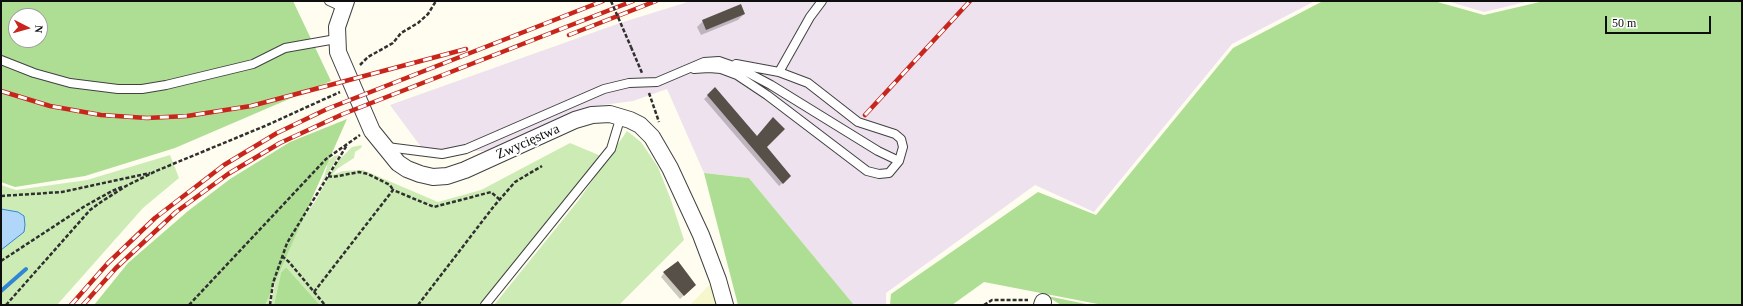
<!DOCTYPE html>
<html>
<head>
<meta charset="utf-8">
<style>
	body { margin:0 }
	#map { position:relative; width:1743px; height:306px; overflow:hidden; background:#fffdef; font-family:Georgia,serif }
	canvas { display:block }
	.frame { position:absolute; inset:0; border:2px solid #0e0e0e; pointer-events:none }
	.north { position:absolute; left:8px; top:8px; width:40px; height:40px; box-sizing:border-box; background:#fff; border:1px solid #9f9f9f; border-radius:50%; rotate:96deg; font-size:11px; font-weight:700; line-height:16px; text-align:center; color:#0e0e0e }
	.north::after { content:''; display:block; margin:auto; width:14px; height:18px; background:#c8251c; clip-path:polygon(50% 0,100% 100%,50% 72%,0 100%) }
	.scale { position:absolute; left:1605px; top:16px; width:106px; height:18px; box-sizing:border-box; border:2px solid #0e0e0e; border-top:0; padding-left:5px; font-size:12px; line-height:14px; white-space:nowrap; color:#0e0e0e; -webkit-text-stroke:3px #fff; paint-order:stroke }
</style>
</head>
<body>
<div id="map">
<canvas width="1743" height="306"></canvas>
<div class="frame"></div>
<div class="north">N</div>
<div class="scale">50 m</div>
</div>
<script>
const ctx = document.querySelector('canvas').getContext('2d');
ctx.lineJoin = 'round';
function fill(path, color) {
  ctx.fillStyle = color;
  ctx.fill(path, 'evenodd');
}
function shape(rows) {
  const path = new Path2D();
  for (const r of rows) {
    path.moveTo(r[0], r[1]);
    for (let i = 2; i < r.length; i += 2) path.lineTo(r[i], r[i + 1]);
  }
  return path;
}
function strokePath(path, color, width, dash) {
  ctx.strokeStyle = color;
  ctx.lineWidth = width;
  ctx.lineCap = dash ? 'butt' : 'round';
  ctx.setLineDash(dash || []);
  ctx.stroke(path);
}
function write(font, color, halo, rows, align = 'center') {
  ctx.font = font + ' Georgia,serif';
  ctx.lineWidth = 4;
  ctx.setLineDash([]);
  ctx.textBaseline = 'middle';
  ctx.strokeStyle = halo;
  ctx.fillStyle = color;
  for (const [text, x, y, turn = 0] of rows) {
    ctx.save();
    ctx.translate(x, y);
    ctx.rotate((+turn || 0) * Math.PI / 180);
    ctx.textAlign = isNaN(turn) ? turn : align;
    if (halo) ctx.strokeText(text, 0, 0);
    ctx.fillText(text, 0, 0);
    ctx.restore();
  }
}
fill(shape([
	[691,1,1315,1,1232,44,1094,212,1035,185,886,293,886,305,854,305,749,178,704,173,667,89,633,101,595,106,557,119,488,151,424,151,390,105,620,23],
	[1447,1,1530,1,1484,12]
]), '#ede2ed');
fill(shape([
	[712,282,718,305,690,305]
]), '#f7f7cd');
fill(shape([
	[627,131,641,142,658,167,671,200,684,240,619,305,494,305,578,201],
	[570,143,601,156,482,305,320,305,286,267,281,274,274,305,271,305,276,277,300,223,316,200,337,162,352,147,362,145,361,148,355,152,354,158,337,169,332,175,343,171,363,170,438,202,481,190],
	[170,155,179,178,143,208,57,305,1,305,1,185,16,190,87,180],
	[339,155,286,243,277,265,269,305,264,305,269,293,275,265,286,237,318,190,324,177,327,166,326,163,334,156]
]), '#cdecb5');
fill(shape([
	[1,1,293,1,331,81,175,148,85,176,15,187,1,182],
	[16,16,40,16,40,40,16,40],
	[1323,1,1434,1,1484,15,1544,1,1742,1,1742,305,1103,305,984,282,952,305,890,305,891,294,1038,192,1096,215,1233,48],
	[347,119,265,305,94,305,128,263,188,211,230,179,290,142],
	[704,173,749,178,854,305,738,305],
	[286,267,320,305,274,305,281,273],
	[1047,296,1091,305,1061,305]
]), '#aede94');
const water = shape([
	[1,209,18,212,24,216,25,225,24,232,1,250,1,209]
]);
fill(water, '#b0d7fa');
strokePath(water, '#3285d6', 1);
fill(shape([
	[744,14,738,20,701,35,697,27,703,21],
	[715,89,766,147,786,180,779,186,704,99],
	[664,273,695,285,680,299,661,277]
]), '#0003');
strokePath(shape([
	[1,291,26,269]
]), '#3285d6', 4);
fill(shape([
	[741,4,745,14,706,30,702,20],
	[715,87,757,136,773,117,785,129,767,147,791,176,783,184,707,95],
	[678,261,696,285,684,296,663,272]
]), '#575049');
const lane = shape([
	[329,1,342,7],
	[1,60,34,73,70,83,118,89,142,89,166,85,253,64,285,48,336,39],
	[736,64,779,72,810,17,822,1],
	[694,69,709,68,721,69,737,75,767,95,867,171,879,174,889,173,899,161,903,147,901,139,895,134,858,122,808,83,779,72],
	[387,147,442,154,466,149,604,89,629,83,657,82,704,62,719,61,739,68,771,85,878,151,899,161],
	[485,305,611,149,621,116]
]);
const street = shape([
	[346,1,337,27,338,52,372,131,398,163,407,169,420,174,433,177,447,176,465,170,575,120,592,115,610,114,630,120,640,125,652,137,670,168,701,235,718,280,725,305],
	[1042,305,1043,302]
]);
strokePath(lane, '#414141', 10);
strokePath(street, '#414141', 18);
strokePath(shape([
	[631,47,642,73],
	[360,65,368,57,393,43,401,33,418,23,428,14,436,1],
	[649,93,659,122],
	[328,176,333,177,359,172,368,174,390,185,393,190],
	[1,196,62,192,150,173],
	[282,256,289,262,325,305],
	[1,261,85,206,112,191,122,187],
	[314,292,393,190,434,207,491,192,499,199],
	[6,305,90,210,101,202,126,186,156,171,265,126,340,92],
	[189,305,326,159,360,135],
	[270,305,273,283,287,243,347,145],
	[418,305,494,206,515,182,542,166],
	[984,305,992,300,1028,300]
]), '#303030', 2.5, [4, 2]);
strokePath(lane, '#fff', 8);
strokePath(street, '#fff', 16);
const rail = shape([
	[569,35,656,1],
	[1,91,50,106,101,115,147,118,187,116,251,106,466,49],
	[865,115,970,1],
	[71,305,108,263,155,218,224,165,277,133,327,109,603,1],
	[83,305,116,268,176,212,228,174,280,143,343,114,633,1]
]);
strokePath(rail, '#c8251c', 4.5);
strokePath(rail, '#fff', 3, [9]);
strokePath(shape([
	[611,1,631,47]
]), '#303030', 2.5, [4, 2]);
write('14px', '#0e0e0e', '#fff', [
	["Zwycięstwa",528,142,-24]
]);
</script>
</body>
</html>
